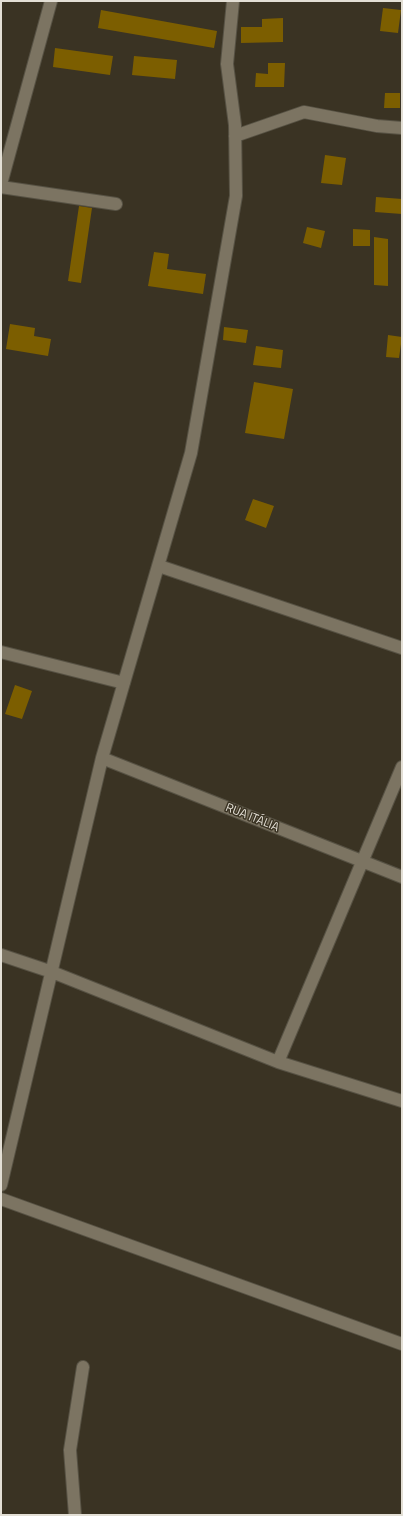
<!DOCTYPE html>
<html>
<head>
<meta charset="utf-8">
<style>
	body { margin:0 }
	#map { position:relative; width:403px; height:1516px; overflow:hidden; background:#3a3323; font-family:"Titillium Web",sans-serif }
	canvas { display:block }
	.frame { position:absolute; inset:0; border:2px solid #e3dfd5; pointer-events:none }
</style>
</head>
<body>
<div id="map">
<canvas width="403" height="1516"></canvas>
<div class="frame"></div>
</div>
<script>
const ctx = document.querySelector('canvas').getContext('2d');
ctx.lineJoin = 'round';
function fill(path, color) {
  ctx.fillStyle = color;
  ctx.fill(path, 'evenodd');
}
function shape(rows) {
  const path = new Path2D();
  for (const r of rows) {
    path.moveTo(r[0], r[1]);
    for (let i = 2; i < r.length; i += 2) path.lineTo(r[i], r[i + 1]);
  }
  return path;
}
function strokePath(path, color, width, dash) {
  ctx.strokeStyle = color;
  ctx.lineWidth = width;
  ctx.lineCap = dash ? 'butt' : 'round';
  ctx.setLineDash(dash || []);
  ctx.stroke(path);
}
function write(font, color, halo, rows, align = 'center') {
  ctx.font = font + ' "Titillium Web",sans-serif';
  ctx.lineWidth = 3;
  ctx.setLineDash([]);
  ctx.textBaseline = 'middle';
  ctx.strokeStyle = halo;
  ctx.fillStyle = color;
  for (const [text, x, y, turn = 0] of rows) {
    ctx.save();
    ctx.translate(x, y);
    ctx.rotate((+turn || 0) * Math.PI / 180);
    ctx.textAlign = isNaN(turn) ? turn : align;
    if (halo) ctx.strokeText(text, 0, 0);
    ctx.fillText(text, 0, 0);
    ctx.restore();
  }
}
fill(shape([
	[383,8,401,10,398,33,380,31],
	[101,10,217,31,214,48,98,28],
	[283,18,283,42,241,43,241,27,262,27,262,19],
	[55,48,113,56,110,75,53,67],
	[134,56,177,60,175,79,132,75],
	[268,63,285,63,284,87,255,87,256,73,268,74],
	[385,93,400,93,400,108,384,108],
	[325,155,346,158,342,185,321,183],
	[376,197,402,199,402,214,375,212],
	[79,206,92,208,81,283,68,281],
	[307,227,325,231,321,248,303,243],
	[353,229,370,230,370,246,353,246],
	[374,237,388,239,388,286,374,285],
	[154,252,169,254,167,269,206,274,203,294,148,286],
	[10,324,35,328,34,336,51,339,48,356,6,349],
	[224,327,248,330,246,343,223,340],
	[388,335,402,337,399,358,386,357],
	[256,346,283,350,281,368,253,365],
	[254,382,293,389,284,439,245,433],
	[253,499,274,506,266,528,245,520],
	[15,685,32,691,22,719,5,714]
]), '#7c5e00');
const minor = shape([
	[235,136,304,112,377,126,402,128],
	[1,184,51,1],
	[1,187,116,204],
	[159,566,402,648],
	[1,652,124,683],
	[102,758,402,877],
	[1,955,52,972,278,1062,402,1101],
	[278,1062,402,767],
	[1,1185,102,758,191,453,236,196,235,125,227,64,233,1],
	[1,1199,402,1344],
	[75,1515,70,1450,83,1367]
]);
strokePath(minor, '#575244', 14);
strokePath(minor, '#7c7462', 12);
write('12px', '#e3dfd5', '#3a3323', [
	["RUA ITÁLIA",252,818,22]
]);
</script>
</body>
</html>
